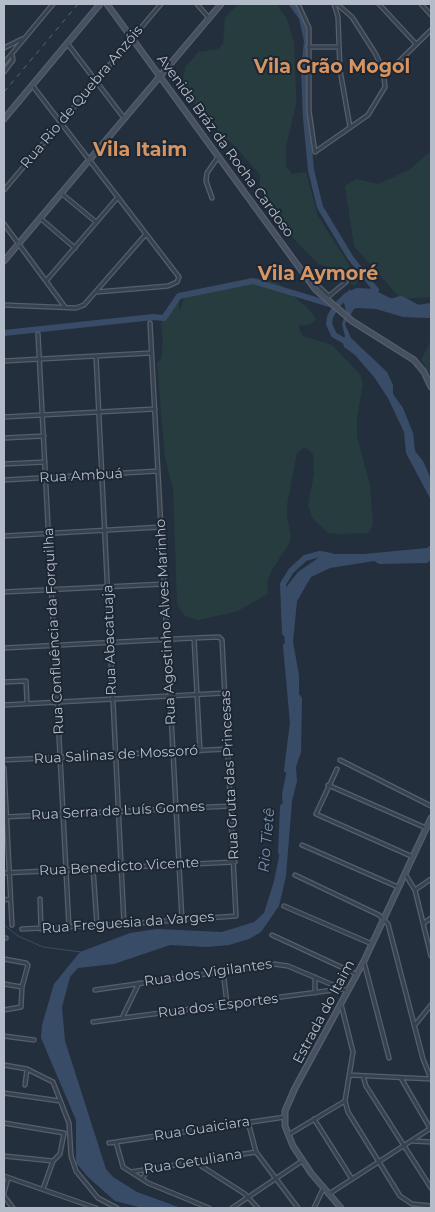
<!DOCTYPE html>
<html>
<head>
<meta charset="utf-8">
<style>
	body { margin:0 }
	#map { position:relative; width:435px; height:1212px; overflow:hidden; background:#242f3e; font-family:Montserrat,sans-serif }
	canvas { display:block }
	.frame { position:absolute; inset:0; border:5px solid #b4bcc9; pointer-events:none }
</style>
</head>
<body>
<div id="map">
<canvas width="435" height="1212"></canvas>
<div class="frame"></div>
</div>
<script>
const ctx = document.querySelector('canvas').getContext('2d');
ctx.lineJoin = 'round';
function fill(path, color) {
  ctx.fillStyle = color;
  ctx.fill(path, 'evenodd');
}
function shape(rows) {
  const path = new Path2D();
  for (const r of rows) {
    path.moveTo(r[0], r[1]);
    for (let i = 2; i < r.length; i += 2) path.lineTo(r[i], r[i + 1]);
  }
  return path;
}
function strokePath(path, color, width, dash) {
  ctx.strokeStyle = color;
  ctx.lineWidth = width;
  ctx.lineCap = dash ? 'butt' : 'round';
  ctx.setLineDash(dash || []);
  ctx.stroke(path);
}
function write(font, color, halo, rows, align = 'center') {
  ctx.font = font + ' Montserrat,sans-serif';
  ctx.lineWidth = 4;
  ctx.setLineDash([]);
  ctx.textBaseline = 'middle';
  ctx.strokeStyle = halo;
  ctx.fillStyle = color;
  for (const [text, x, y, turn = 0] of rows) {
    ctx.save();
    ctx.translate(x, y);
    ctx.rotate((+turn || 0) * Math.PI / 180);
    ctx.textAlign = isNaN(turn) ? turn : align;
    if (halo) ctx.strokeText(text, 0, 0);
    ctx.fillText(text, 0, 0);
    ctx.restore();
  }
}
fill(shape([
	[238,4,277,4,287,19,294,43,296,92,296,105,286,146,286,166,292,174,306,172,318,216,358,279,358,282,354,286,336,269,318,264,295,240,264,199,260,190,260,175,235,146,219,133,208,117,187,96,182,87,185,67,192,60,198,52,218,49,223,44,225,18],
	[431,151,431,297,401,299,354,246,345,186,356,179,378,184,409,170],
	[259,278,278,283,308,308,316,319,311,324,298,326,303,336,332,345,360,374,363,384,357,417,357,437,370,485,373,525,368,533,338,534,328,533,312,518,308,505,314,474,313,454,305,447,297,453,287,505,287,516,291,537,288,546,271,571,267,583,268,594,236,612,198,620,185,616,177,605,173,489,165,457,159,389,157,363,161,359,163,341,161,323,179,296,179,313,186,292,237,285,249,279],
	[431,341,431,376,421,360]
]), '#263c3f');
fill(shape([
	[350,289,351,293,355,294,372,289,390,298,401,299,410,306,431,307,431,318,428,318,403,317,376,309,357,308,354,309,345,324,351,338,387,372,393,385,393,394,403,408,413,433,415,451,423,461,431,479,431,500,406,453,404,432,388,398,374,377,355,355,344,347,343,342,345,336,342,324,346,312,343,297],
	[431,545,431,560,427,563,379,564,374,561,330,568,311,577,297,601,293,642,299,675,299,694,302,698,301,752,296,767,297,781,292,801,286,876,279,906,261,932,249,939,229,945,207,947,170,945,114,964,78,968,70,977,62,1007,65,1041,106,1169,113,1177,137,1192,181,1208,143,1208,115,1201,88,1177,76,1163,76,1120,41,1038,42,1025,54,984,80,952,130,933,157,929,222,932,254,922,264,913,274,881,281,847,284,820,282,794,290,755,295,711,285,645,282,603,284,590,298,572,324,554,364,554,427,548]
]), '#394c67');
strokePath(shape([
	[4,925,18,936,43,947,81,952]
]), '#394c67', 1);
strokePath(shape([
	[292,4,302,18,307,41,304,69,306,118,311,170,320,207,350,257,376,290],
	[394,301,401,299,418,308,431,306],
	[4,333,153,317,164,318,179,296,253,281,336,306],
	[350,344,334,335,329,324,330,317,336,306,346,296,357,291,375,292],
	[285,633,283,584,291,571,305,558,320,554,331,556],
	[286,646,293,723,287,770],
	[281,852,283,807]
]), '#394c67', 6);
const street = shape([
	[197,4,209,18],
	[298,4,309,28,309,111,315,152,368,115,385,87,383,69,375,53,352,17,337,4],
	[334,4,338,17,340,70,350,127],
	[379,4,416,44],
	[421,4,431,15],
	[67,43,124,118],
	[308,47,339,47],
	[4,48,22,39],
	[4,63,53,4],
	[4,72,13,60,12,54],
	[384,76,431,30],
	[32,85,179,277,177,282,168,286,97,292],
	[4,190,161,4],
	[61,193,96,222],
	[212,198,206,181,207,173,218,157],
	[40,218,75,248],
	[4,224,65,307],
	[308,277,329,296,346,282],
	[46,281,118,197],
	[4,305,76,308,84,305,146,234],
	[150,323,182,920],
	[38,334,69,928],
	[96,356,124,924],
	[4,361,151,353],
	[4,417,155,409],
	[4,438,44,436],
	[4,464,45,462],
	[4,480,158,471],
	[4,536,161,527],
	[4,592,164,584],
	[194,638,200,751],
	[4,648,194,638,219,637,222,640,236,916,124,924,22,929],
	[4,682,26,681,27,703],
	[4,705,225,693],
	[4,760,228,749],
	[340,760,431,806],
	[4,768,12,925],
	[337,769,316,814,413,857],
	[328,785,426,828],
	[4,817,231,806],
	[302,845,398,887],
	[93,868,97,926],
	[4,873,235,862],
	[405,874,415,890,431,956],
	[295,875,379,915,388,924,423,1059,431,1079],
	[415,890,431,879],
	[40,899,41,929],
	[4,900,10,899],
	[284,906,372,944],
	[424,923,431,918],
	[272,935,356,974],
	[4,938,6,938],
	[4,959,26,963,28,965,22,987,21,1007,4,1010],
	[364,962,389,1058],
	[223,970,227,1004],
	[4,984,22,987],
	[95,990,274,964,288,966,347,991],
	[315,993,315,977],
	[341,1004,353,1052,345,1101,348,1112,400,1196,412,1204,431,1206],
	[122,1018,139,983],
	[93,1022,341,989],
	[415,1025,431,1005],
	[4,1036,34,1040],
	[4,1065,27,1069,53,1082,69,1123,71,1156,76,1171,98,1198,117,1208],
	[350,1075,431,1079],
	[363,1076,366,1086,431,1188],
	[401,1078,430,1128],
	[25,1085,27,1069],
	[4,1093,60,1101],
	[314,1119,352,1179],
	[248,1122,256,1152,298,1208],
	[4,1123,64,1133,60,1154,53,1161,43,1189],
	[288,1135,345,1101],
	[412,1141,431,1142],
	[116,1142,123,1167,148,1183,209,1208],
	[109,1143,285,1117],
	[4,1156,53,1161],
	[195,1162,245,1194,258,1208],
	[131,1172,256,1152],
	[4,1176,96,1208],
	[142,1179,148,1170],
	[4,1193,8,1178],
	[329,1194,431,1128],
	[4,1196,13,1208],
	[232,1208,302,1161],
	[314,1208,323,1189]
]);
const secondary = shape([
	[107,4,315,289,352,321,414,360,424,372,431,387],
	[4,119,100,4],
	[4,261,221,4],
	[341,1208,311,1173,293,1146,285,1126,285,1111,295,1088,364,961,431,818]
]);
strokePath(street, '#565f6c', 5.5);
strokePath(secondary, '#565f6c', 7);
strokePath(street, '#38414e', 3);
strokePath(secondary, '#465061', 4.5);
strokePath(shape([
	[4,92,78,4]
]), '#5a6575', 1, [5, 5]);
write('14px', '#b4bcc9', '#1d2633', [
	["Rua Rio de Quebra Anzóis",82,97,-50],
	["Avenida Bráz da Rocha Cardoso",225,146,54],
	["Rua Ambuá",81,476,-3],
	["Rua Agostinho Alves Marinho",166,622,-93],
	["Rua Confluência da Forquilha",54,631,-93],
	["Rua Abacatuaja",110,640,-92],
	["Rua Salinas de Mossoró",116,755,-3],
	["Rua Gruta das Princesas",230,775,-93],
	["Rua Serra de Luís Gomes",118,811,-3],
	["Rua Benedicto Vicente",119,867,-3],
	["Rua Freguesia da Varges",128,923,-4],
	["Rua dos Vigilantes",208,973,-8],
	["Rua dos Esportes",218,1006,-7],
	["Estrada do Itaim",324,1012,-62],
	["Rua Guaiciara",202,1129,-9],
	["Rua Getuliana",193,1162,-9]
]);
write('italic 15px', '#7c92b1', '#1d2633', [
	["Rio Tietê",267,840,-85]
]);
write('bold 19px', '#d59563', '#1d2633', [
	["Vila Grão Mogol",332,67],
	["Vila Itaim",140,150],
	["Vila Aymoré",318,274]
]);
</script>
</body>
</html>
